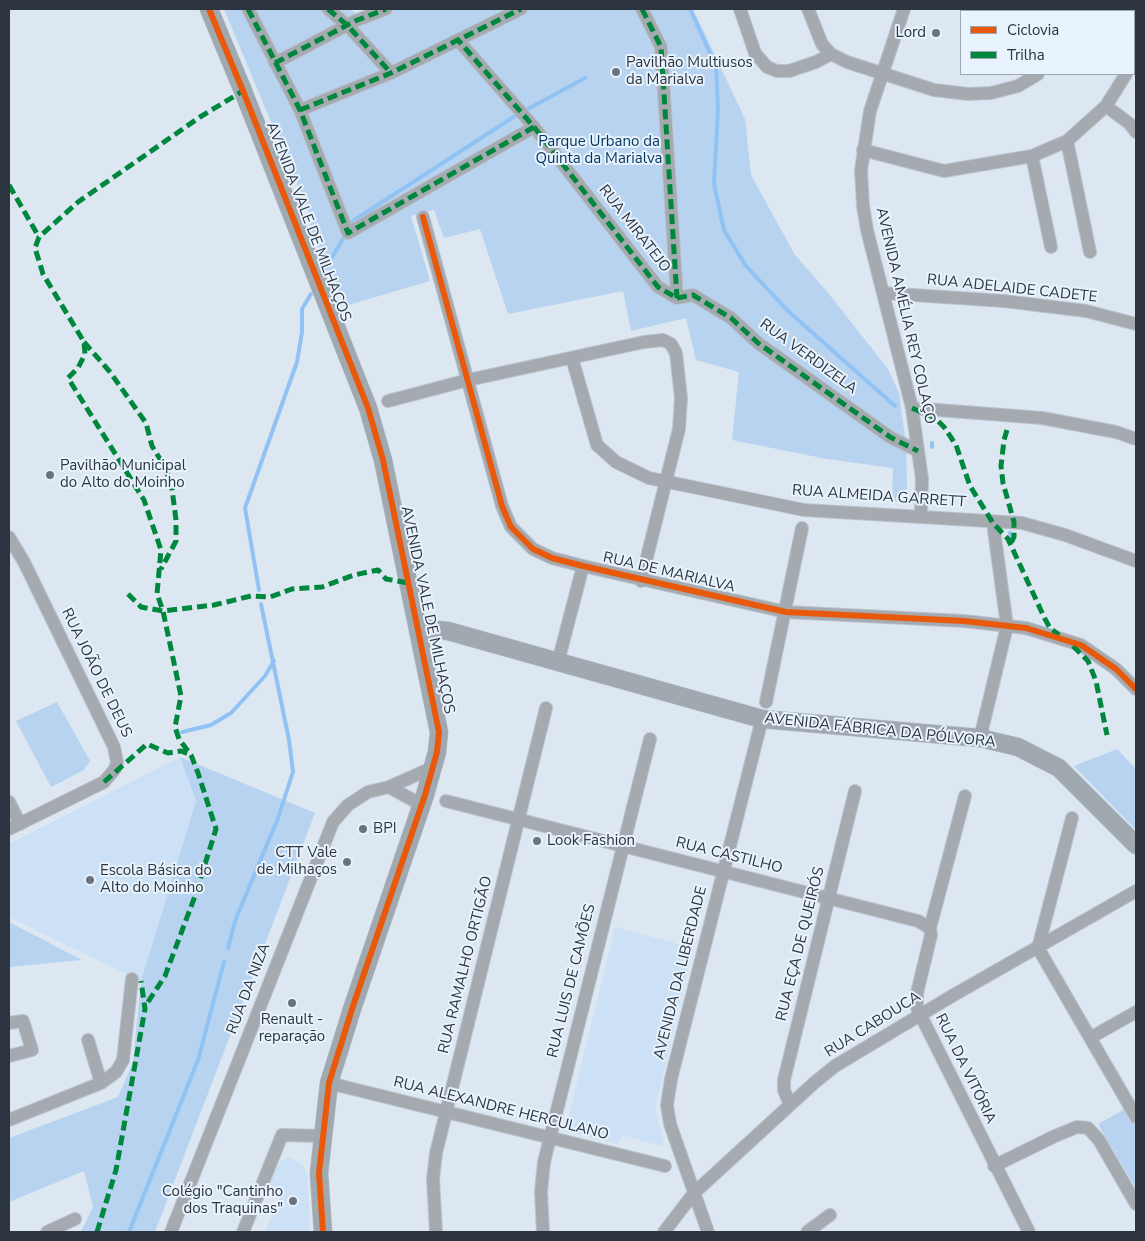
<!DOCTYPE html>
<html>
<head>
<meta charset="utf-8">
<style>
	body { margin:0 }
	#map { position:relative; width:1145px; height:1241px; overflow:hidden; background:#dce7f2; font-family:"Nunito Sans",sans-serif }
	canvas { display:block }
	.frame { position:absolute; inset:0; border:10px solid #2c353f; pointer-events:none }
	.legend { position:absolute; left:960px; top:10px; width:175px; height:65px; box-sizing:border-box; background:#e9f3fd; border:1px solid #9da7b1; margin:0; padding:6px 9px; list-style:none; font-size:15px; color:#2c353f }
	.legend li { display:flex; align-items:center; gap:10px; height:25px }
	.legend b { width:25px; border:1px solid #9da7b1 }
</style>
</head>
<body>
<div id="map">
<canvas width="1145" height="1241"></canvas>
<div class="frame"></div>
<ul class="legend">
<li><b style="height:6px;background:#e8590c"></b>Ciclovia</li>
<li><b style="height:6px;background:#00873e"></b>Trilha</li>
</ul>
</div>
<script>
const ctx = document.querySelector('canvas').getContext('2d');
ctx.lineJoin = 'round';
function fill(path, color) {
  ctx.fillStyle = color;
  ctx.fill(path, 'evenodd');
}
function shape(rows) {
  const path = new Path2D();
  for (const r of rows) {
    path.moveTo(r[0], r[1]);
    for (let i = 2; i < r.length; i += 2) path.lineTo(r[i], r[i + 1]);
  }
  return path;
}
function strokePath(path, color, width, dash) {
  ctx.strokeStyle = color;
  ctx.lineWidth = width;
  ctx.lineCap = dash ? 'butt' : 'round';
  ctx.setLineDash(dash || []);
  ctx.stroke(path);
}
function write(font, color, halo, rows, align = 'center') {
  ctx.font = font + ' "Nunito Sans",sans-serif';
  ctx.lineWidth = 4;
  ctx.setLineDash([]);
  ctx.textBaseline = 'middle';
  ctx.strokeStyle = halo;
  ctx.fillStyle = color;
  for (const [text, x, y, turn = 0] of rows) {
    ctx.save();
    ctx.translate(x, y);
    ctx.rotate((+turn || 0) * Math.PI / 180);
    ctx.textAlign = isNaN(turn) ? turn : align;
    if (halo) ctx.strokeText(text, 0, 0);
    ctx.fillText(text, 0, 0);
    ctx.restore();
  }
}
fill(shape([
	[180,757,196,801,141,981,9,917,9,844],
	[615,927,693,948,655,1108,665,1147,622,1135,618,1144,565,1131],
	[290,1157,302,1164,307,1174,310,1232,265,1232,281,1194,268,1189,276,1166,280,1162]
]), '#cce1f6');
fill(shape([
	[224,9,349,9,356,13,369,9,693,9,745,119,751,175,795,255,829,294,888,369,899,393,906,445,907,488,902,500,892,503,893,468,827,459,732,440,739,372,696,360,686,318,631,331,623,291,508,314,480,229,444,238,434,210,411,216,430,281,345,306,309,227,312,220],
	[57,702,90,761,84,770,51,787,16,721],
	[1117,749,1136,769,1136,830,1074,766],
	[180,757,315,813,155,1232,81,1232,93,1207,84,1171,9,1202,9,1138,118,1097,133,1062,141,981,196,801],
	[9,922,82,960,9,967],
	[1125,1109,1136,1128,1136,1189,1098,1124]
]), '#b7d3ef');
strokePath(shape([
	[690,9,716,66,718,108,714,184,724,230,746,266,788,311,895,406],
	[526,110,585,78],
	[349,227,353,221,515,116],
	[325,269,346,234],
	[932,443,932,447],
	[1010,533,1011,536],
	[259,590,245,508,297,362,302,332,302,309,311,294],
	[182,732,211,725,231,713,265,676,274,661],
	[228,948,235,921,278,818,293,772,289,740,261,604],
	[129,1232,198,1060,224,962]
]), '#90c3f4', 4);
const street = shape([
	[248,9,300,110,348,233,534,127,458,40],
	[328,9,348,26,391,73],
	[642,9,661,47,677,298],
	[740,9,755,53,767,67,777,71,789,71,816,62,831,54],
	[808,9,822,44,831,54,847,62,934,90,968,94,991,93,1018,86,1038,74],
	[904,9,870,111,861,170,863,206,867,230,912,408,922,479,921,516],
	[1068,11,1069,9],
	[1134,52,1136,45],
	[275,63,355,21,386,9],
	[1106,106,1130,124,1136,132],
	[300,110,391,73,521,9],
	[534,127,658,287,677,298],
	[1067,141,1090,252],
	[863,150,944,171,1032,156,1067,141,1106,106,1126,74],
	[1032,156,1051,247],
	[423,217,502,506,511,527,533,549,552,558,583,566,786,612,964,621,1026,628,1081,645,1116,669,1136,689],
	[883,293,1004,301,1086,311,1136,324],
	[677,298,693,295,731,318,758,343,890,437,918,451],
	[572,358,597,445,616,462,649,478,804,510,1022,523,1065,535,1136,561],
	[388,401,468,380,644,342,663,340,671,344,676,353,681,398,679,429,641,581],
	[912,408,1042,418,1116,432,1136,439],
	[9,537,24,562,114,747,117,762,115,769,104,782,9,829],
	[558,662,583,566],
	[766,702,802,528],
	[980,738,1007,626,993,523],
	[389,787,422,805],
	[965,796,930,928,931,935,917,993,917,1008,1029,1232],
	[446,801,918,921,930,928],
	[9,802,20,824],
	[1072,818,1038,948,1136,1117],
	[9,1023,23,1021,32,1050,9,1056],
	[1090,1038,1136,1012],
	[88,1040,101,1083],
	[329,1083,665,1166],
	[790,1105,784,1090,784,1080,855,791],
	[9,1120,101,1083,116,1072,123,1060,132,979],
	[994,1166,1055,1136,1077,1127,1088,1128,1099,1140,1136,1204],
	[47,1232,75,1219],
	[171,1232,333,822,348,805,368,792,389,787,432,768],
	[243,1232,282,1135,322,1136],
	[436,1232,433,1179,436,1153,546,708],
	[543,1232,541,1192,544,1162,650,739],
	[664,1232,694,1193,814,1083,835,1066,952,996,1136,891],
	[708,1232,670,1124,667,1105,671,1079,762,719],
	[807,1232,830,1215]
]);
const secondary = shape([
	[209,9,243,91,368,408,383,460,439,732,437,752,425,795,353,1006,329,1083,319,1173,323,1232],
	[419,628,448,631,762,719,980,738,1018,747,1059,768,1136,845]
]);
strokePath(street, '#bac3cd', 14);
strokePath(secondary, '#bac3cd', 19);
strokePath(street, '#a4aaaf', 12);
strokePath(secondary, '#a1a9b0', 18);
strokePath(shape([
	[248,9,300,110,348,233,534,127,458,40],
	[328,9,348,26,391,73],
	[642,9,661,47,677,298],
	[275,63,355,21,386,9],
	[300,110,391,73,521,9],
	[534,127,658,287,677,298],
	[9,185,39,237],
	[677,298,693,295,731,318,758,343,890,437,918,451],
	[84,342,110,372,146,423,152,446,165,467,172,489,176,520,176,541,161,569],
	[912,408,935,418,944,427,956,445,970,486,993,523,1008,539,1045,619,1050,628,1059,635],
	[1007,430,1004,440,1001,466,1003,483,1014,522,1014,537,1010,545],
	[128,594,141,607,163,611,214,605,251,596,270,597,292,589,322,587,354,575,378,570,386,579,409,583],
	[1073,646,1088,661,1096,681,1107,735],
	[104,782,147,744,168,753,181,751,191,755],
	[148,1002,165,976,195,896,216,829,198,773,191,755,179,739,175,727,181,696,163,611,157,594,161,550,144,500,68,378,78,368,85,354,84,342,43,274,35,248,39,237,78,202,200,117,243,91],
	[97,1232,116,1170,145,1009,141,981]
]), '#00873e', 5, [10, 5]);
strokePath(shape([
	[209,9,243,91,368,408,383,460,439,732,437,752,425,795,353,1006,329,1083,319,1173,323,1232],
	[423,217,502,506,511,527,533,549,552,558,583,566,786,612,964,621,1026,628,1081,645,1116,669,1136,689]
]), '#e8590c', 6);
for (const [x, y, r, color] of [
	[936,33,5,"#6a737e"],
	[616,72,5,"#6a737e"],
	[50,475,5,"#6a737e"],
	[363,829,5,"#6a737e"],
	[537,841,5,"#6a737e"],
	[347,862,5,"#6a737e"],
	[90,880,5,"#6a737e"],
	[292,1003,5,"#6a737e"],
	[293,1201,5,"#6a737e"]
]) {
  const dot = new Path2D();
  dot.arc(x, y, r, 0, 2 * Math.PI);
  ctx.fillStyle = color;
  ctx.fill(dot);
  strokePath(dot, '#e9f3fd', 2);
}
write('15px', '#2c353f', '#e9f3fd', [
	["Lord",926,33,"right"],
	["Pavilhão Multiusos",626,63],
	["da Marialva",626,80],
	["Pavilhão Municipal",60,466],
	["do Alto do Moinho",60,483],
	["BPI",373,829],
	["Look Fashion",547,841],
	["CTT Vale",337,853,"right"],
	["de Milhaços",337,870,"right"],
	["Escola Básica do",100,871],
	["Alto do Moinho",100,888],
	["Renault -",292,1020,"center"],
	["reparação",292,1037,"center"],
	["Colégio \"Cantinho",283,1192,"right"],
	["dos Traquinas\"",283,1209,"right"]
], 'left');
write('15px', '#00345d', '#e9f3fd', [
	["Parque Urbano da",599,142],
	["Quinta da Marialva",599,159]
]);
write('15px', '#2c353f', '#e9f3fd', [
	["AVENIDA VALE DE MILHAÇOS",308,222,69],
	["RUA MIRATEJO",634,229,52],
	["RUA ADELAIDE CADETE",1012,289,6],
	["AVENIDA AMÉLIA REY COLAÇO",905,316,77],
	["RUA VERDIZELA",808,357,36],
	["RUA ALMEIDA GARRETT",879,497,4],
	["RUA DE MARIALVA",669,573,13],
	["AVENIDA VALE DE MILHAÇOS",427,610,78],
	["RUA JOÃO DE DEUS",96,673,64],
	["AVENIDA FÁBRICA DA PÓLVORA",880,731,6],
	["RUA CASTILHO",729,856,14],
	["RUA EÇA DE QUEIRÓS",801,944,-76],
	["RUA RAMALHO ORTIGÃO",466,965,-76],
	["AVENIDA DA LIBERDADE",681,973,-76],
	["RUA LUIS DE CAMÕES",572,981,-76],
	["RUA DA NIZA",249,989,-69],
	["RUA CABOUCA",873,1025,-32],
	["RUA DA VITÓRIA",965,1069,64],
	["RUA ALEXANDRE HERCULANO",501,1109,14]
]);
</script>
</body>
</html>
